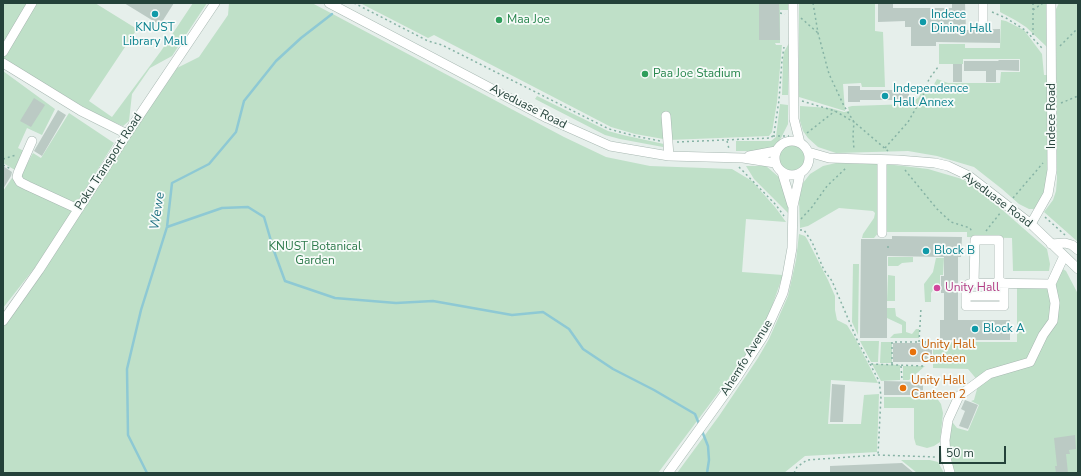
<!DOCTYPE html>
<html>
<head>
<meta charset="utf-8">
<style>
	body { margin:0 }
	#map { position:relative; width:1081px; height:476px; overflow:hidden; background:#e6efeb; font-family:"Nunito Sans",sans-serif }
	canvas { display:block }
	.frame { position:absolute; inset:0; border:4px solid #24423a; pointer-events:none }
	.scale { position:absolute; left:939px; top:446px; width:67px; height:18px; box-sizing:border-box; border:2px solid #24423a; border-top:0; padding-left:5px; font-size:12px; line-height:14px; white-space:nowrap; color:#24423a; -webkit-text-stroke:3px #f7fbf9; paint-order:stroke }
</style>
</head>
<body>
<div id="map">
<canvas width="1081" height="476"></canvas>
<div class="frame"></div>
<div class="scale">50 m</div>
</div>
<script>
const ctx = document.querySelector('canvas').getContext('2d');
ctx.lineJoin = 'round';
function fill(path, color) {
  ctx.fillStyle = color;
  ctx.fill(path, 'evenodd');
}
function shape(rows) {
  const path = new Path2D();
  for (const r of rows) {
    if (r.length === 3) {
      path.moveTo(r[0] + r[2], r[1]);
      path.arc(r[0], r[1], r[2], 0, 2 * Math.PI);
      continue;
    }
    path.moveTo(r[0], r[1]);
    for (let i = 2; i < r.length; i += 2) path.lineTo(r[i], r[i + 1]);
  }
  return path;
}
function strokePath(path, color, width, dash) {
  ctx.strokeStyle = color;
  ctx.lineWidth = width;
  ctx.lineCap = dash ? 'butt' : 'round';
  ctx.setLineDash(dash || []);
  ctx.stroke(path);
}
function write(font, color, halo, rows, align = 'center') {
  ctx.font = font + ' "Nunito Sans",sans-serif';
  ctx.lineWidth = 3.5;
  ctx.setLineDash([]);
  ctx.textBaseline = 'middle';
  ctx.strokeStyle = halo;
  ctx.fillStyle = color;
  for (const [text, x, y, turn = 0] of rows) {
    ctx.save();
    ctx.translate(x, y);
    ctx.rotate((+turn || 0) * Math.PI / 180);
    ctx.textAlign = isNaN(turn) ? turn : align;
    if (halo) ctx.strokeText(text, 0, 0);
    ctx.fillText(text, 0, 0);
    ctx.restore();
  }
}
fill(shape([
	[3,3,95,3,137,29,89,101,112,117,161,51,193,3,207,3,172,56,150,68,132,94,129,121,123,126,97,115,3,59],
	[229,3,312,3,564,137,606,157,650,166,732,169,752,181,775,207,786,222,746,219,742,272,783,275,765,326,751,349,658,473,3,473,3,322,177,68,199,57,228,15],
	[360,3,788,3,788,10,780,10,780,43,775,43,776,45,782,45,777,102,772,132,769,136,669,140,635,134,611,127,434,35,428,38],
	[799,3,875,3,875,31,883,32,885,87,862,87,861,83,843,84,845,111,799,97],
	[1000,3,1049,3,1047,47,1026,27,1015,20,1000,12],
	[1059,3,1078,3,1078,242,1044,212,1053,200,1056,191,1057,179,1056,15,1056,9],
	[1001,20,1006,21,1024,30,1042,54,1044,75,1048,75,1049,165,1042,202,1034,209,1029,209,1019,204,1002,189,974,167,937,156,908,151,836,153,818,147,808,138,803,131,800,121,800,106,830,108,844,112,849,111,848,107,852,106,910,104,919,97,923,87,932,88,937,79,948,83,1000,83,1001,72,1020,72,1020,59,963,59,963,64,939,64,939,44,965,44,965,48,1000,48],
	[789,43,788,95,782,95,783,59,784,52],
	[3,71,55,109,42,135,27,128,18,148,24,151,15,170,3,163],
	[537,96,608,131,623,135,664,144,663,147,620,139,605,135,535,99],
	[780,104,788,105,788,124,781,138,775,146,767,151,736,151,736,141,771,141,776,137],
	[69,113,114,143,47,252,3,308,3,191,12,178,17,182,33,153,41,158],
	[792,158,13],
	[836,163,877,164,879,232,874,238,862,238,863,234,874,218,875,213,873,211,839,208,808,226,800,228,799,199,803,183,810,174,823,166],
	[886,164,928,169,962,179,975,186,1047,249,1050,264,1049,271,1013,271,1012,238,967,237,967,232,885,232],
	[746,166,766,166,780,178,788,198,789,214,754,179],
	[799,234,805,236,807,239,828,280,835,296,835,310,837,320,847,325,855,338,878,383,831,380,828,424,861,424,864,395,879,394,877,452,805,456,784,473,677,473,719,416,758,358,769,339,788,296,796,260],
	[888,257,913,257,913,262,902,263,898,266,888,266],
	[936,258,944,258,943,275,940,275,940,288,933,290,931,293,931,302,925,302,924,284,933,272],
	[853,264,859,264,858,335,852,322],
	[1063,269,1066,271,1078,294,1078,473,954,473,948,450,951,424,953,423,957,428,968,431,979,405,971,401,974,400,979,382,968,369,933,368,933,342,1017,342,1017,286,1049,286,1061,270],
	[888,275,895,276,895,301,887,301],
	[887,308,895,308,896,316,906,322,906,332,912,334,916,329,919,329,919,338,890,338,894,334,902,333,902,325,887,318],
	[860,341,879,341,878,362,871,362],
	[881,342,892,342,892,363,880,363],
	[872,364,900,365,900,380,881,381],
	[903,366,925,366,909,380,903,380],
	[924,391,936,397,941,404,943,413,940,442,934,446,927,448,916,445,914,438,914,408,884,408,884,397,924,397],
	[901,460,930,460,938,462,944,473,917,473]
]), '#bfe0c8');
strokePath(shape([
	[167,227,222,208,248,207,264,217,274,251,285,281,335,298,396,303,433,301,512,315,543,312,569,329,583,349,613,369,654,390,695,414,699,424],
	[702,431,708,446,709,460,707,473],
	[147,473,128,435,127,369,141,310,167,227,172,183,209,164,236,132,244,101,276,61,301,38,332,14]
]), '#8ec9d4', 2.5);
fill(shape([
	[124,3,174,3,160,25],
	[759,3,779,3,780,40,759,40],
	[878,3,893,3,893,8,952,8,952,3,965,3,966,30,1000,29,1000,43,936,42,936,46,911,46,911,27,905,27,905,21,878,22],
	[999,60,1019,60,1019,71,996,70,996,82,986,82,986,71,964,71,964,61,998,61],
	[953,64,962,64,962,82,953,82],
	[848,86,860,86,860,90,909,90,909,100,860,100,860,102,848,102],
	[34,98,45,105,31,127,20,121],
	[58,110,66,115,42,156,34,151],
	[3,166,12,172,11,176,3,189],
	[892,236,962,237,961,257,958,257,958,320,1010,320,1010,340,940,340,940,320,944,320,944,293,941,293,941,276,944,276,944,257,887,256,887,338,860,338,861,239,892,239],
	[893,343,932,343,932,358,929,358,929,362,893,362],
	[884,381,923,382,923,395,884,395],
	[832,384,845,385,843,422,830,422],
	[965,400,978,405,968,429,959,426,965,411,961,409],
	[1075,435,1076,449,1069,450,1070,454,1066,454,1068,473,1056,473,1055,466,1057,466,1054,438],
	[902,463,914,473,830,473,830,466]
]), '#bbcac4');
const minor = shape([
	[329,3,547,118,610,146,669,156,743,158,775,163],
	[793,3,794,119,800,143],
	[983,22,983,3],
	[3,52,32,3],
	[3,63,81,111,127,134],
	[666,116,669,156],
	[792,158,17],
	[32,141,18,173,17,177,20,182,28,186,78,209],
	[808,152,829,158,898,160,935,163,948,166,969,176,1031,224,1078,269],
	[749,156,776,151],
	[782,172,792,205],
	[1031,224,1048,194,1052,170,1051,3],
	[882,233,882,160],
	[1051,244,1065,243,1072,245,1078,250],
	[974,283,969,284,966,288,966,306,1004,306,1004,283],
	[999,283,999,240,975,240,974,283,1051,284],
	[1051,284,1064,256],
	[966,296,1004,296],
	[3,321,39,270,127,134,215,3],
	[668,473,737,377,764,335,774,313,783,293,787,276,792,248,793,206,800,174],
	[950,473,946,458,945,440,948,420,959,396,989,374,1030,362,1043,335,1053,321,1055,303,1051,284]
]);
strokePath(minor, '#a8b8b2', 10);
strokePath(shape([
	[354,3,428,41,442,45,609,129,635,136,660,141],
	[813,3,818,33,829,74,844,106,854,122,888,151],
	[1033,3,1033,38],
	[1033,10,1043,3],
	[992,12,1006,18,1025,30,1042,48],
	[780,13,785,14],
	[801,18,818,33],
	[1060,46,1078,28],
	[802,101,835,111,854,122,853,135,854,150],
	[1061,103,1078,96],
	[807,133,835,111],
	[773,136,789,136],
	[727,141,729,149],
	[677,142,771,138,774,134,779,100,782,60,784,47],
	[885,148,908,122,923,96,929,79,938,67],
	[3,159,16,155],
	[3,165,11,169],
	[739,167,776,205,784,216],
	[905,170,937,209,951,222,970,228,972,232],
	[1013,198,1043,163],
	[1045,217,1065,235],
	[801,219,812,207,827,186,846,168],
	[800,230,804,230,812,242,824,270,832,281,858,342,870,364,924,366],
	[986,231,1001,212],
	[887,247,892,247],
	[919,342,921,308],
	[870,364,879,381,881,396,878,455],
	[892,364,892,342,932,342,932,346],
	[901,366,902,380],
	[794,473,797,467,807,460,878,455,936,457]
]), '#86b3a5', 1.5, [2, 3]);
strokePath(minor, '#fff', 9);
for (const [x, y, r, color] of [
	[155,14,4,"#0f9aa8"],
	[499,20,4,"#2e9e5b"],
	[923,22,4,"#0f9aa8"],
	[645,74,4,"#2e9e5b"],
	[885,96,4,"#0f9aa8"],
	[926,251,4,"#0f9aa8"],
	[937,288,4,"#d1479c"],
	[975,329,4,"#0f9aa8"],
	[913,352,4,"#e8710a"],
	[903,388,4,"#e8710a"]
]) {
  const dot = new Path2D();
  dot.arc(x, y, r, 0, 2 * Math.PI);
  ctx.fillStyle = color;
  ctx.fill(dot);
  strokePath(dot, '#f7fbf9', 1.5);
}
write('12px', '#0d838f', '#f7fbf9', [
	["Indece",931,15],
	["Dining Hall",931,29],
	["KNUST",155,28,"center"],
	["Library Mall",155,42,"center"],
	["Independence",893,89],
	["Hall Annex",893,103],
	["Block B",934,251],
	["Block A",983,329]
], 'left');
write('12px', '#27864d', '#f7fbf9', [
	["Maa Joe",507,20],
	["Paa Joe Stadium",653,74]
], 'left');
write('12px', '#24423a', '#f7fbf9', [
	["Ayeduase Road",528,107,27],
	["Indece Road",1052,116,-90],
	["Poku Transport Road",109,162,-57],
	["Ayeduase Road",997,200,37],
	["Ahemfo Avenue",747,358,-58]
]);
write('12px', '#2d7a4b', '#f7fbf9', [
	["KNUST Botanical",315,247],
	["Garden",315,261]
]);
write('12px', '#b23c85', '#f7fbf9', [
	["Unity Hall",945,288]
], 'left');
write('12px', '#c56008', '#f7fbf9', [
	["Unity Hall",921,345],
	["Canteen",921,359],
	["Unity Hall",911,381],
	["Canteen 2",911,395]
], 'left');
write('italic 13px', '#1c6f80', '#f7fbf9', [
	["Wewe",158,211,-81]
]);
</script>
</body>
</html>
